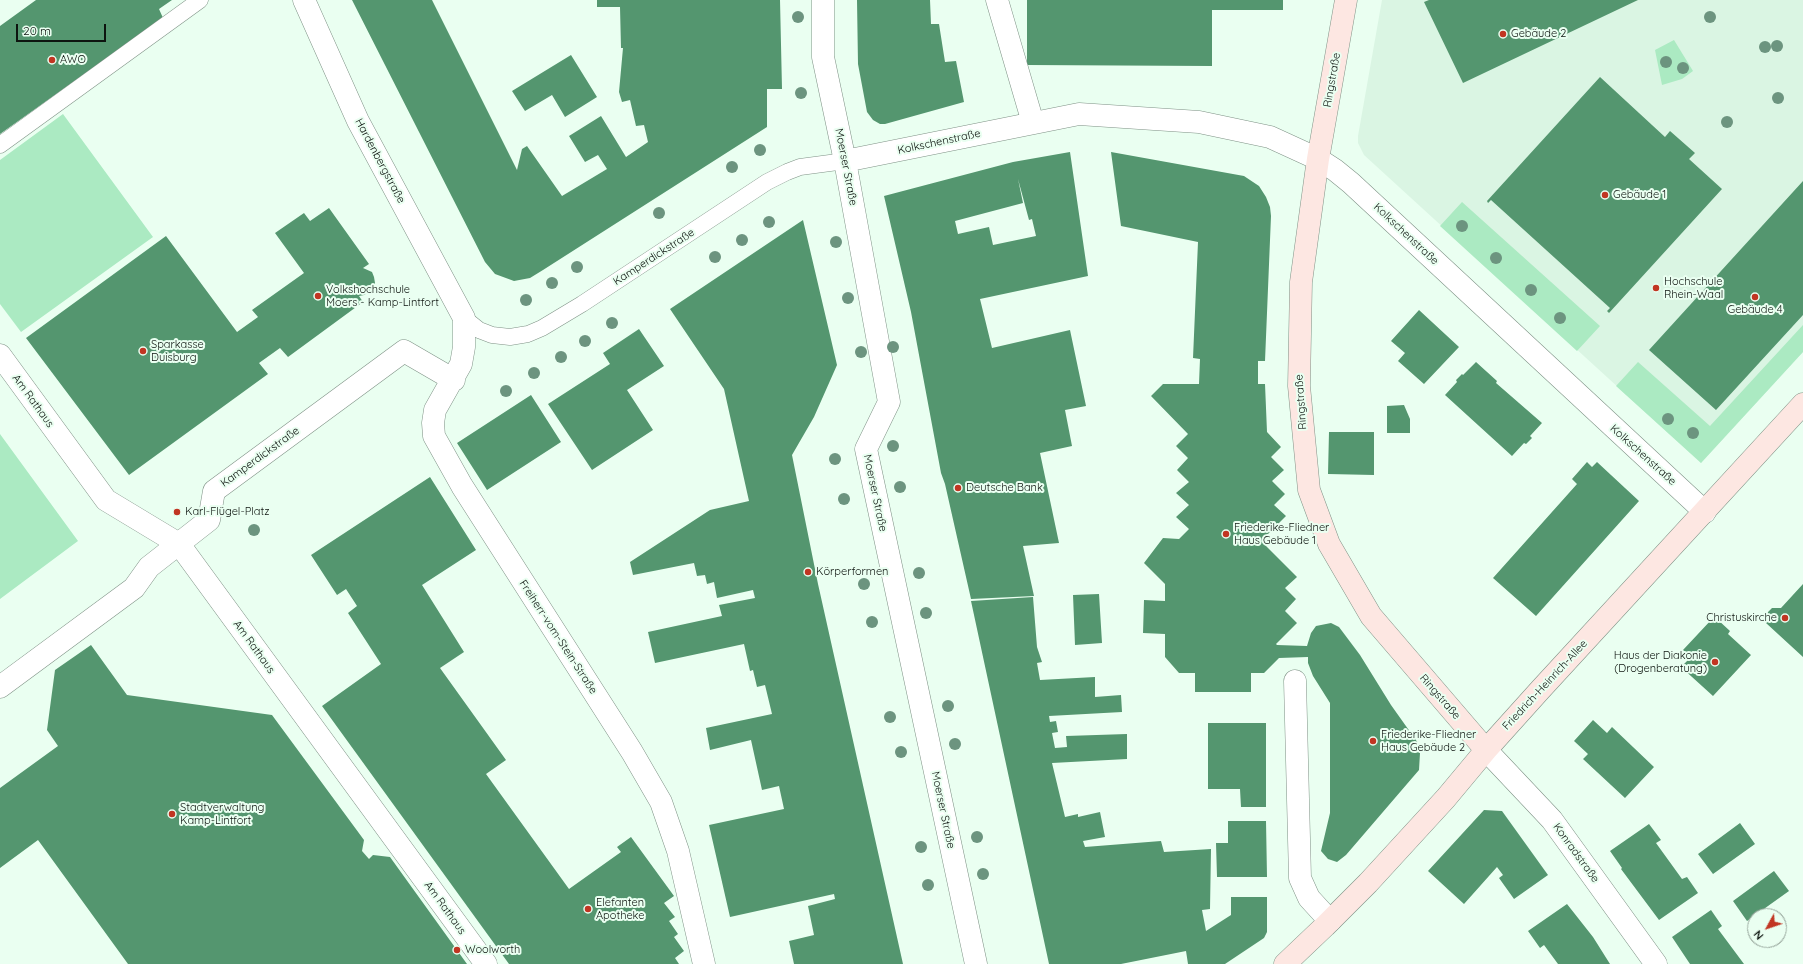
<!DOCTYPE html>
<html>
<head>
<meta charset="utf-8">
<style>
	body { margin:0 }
	#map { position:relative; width:1803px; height:964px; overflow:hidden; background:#eafff1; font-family:Quicksand,sans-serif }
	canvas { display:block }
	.north { position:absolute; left:1747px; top:908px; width:40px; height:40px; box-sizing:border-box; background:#eafff1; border:1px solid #92a197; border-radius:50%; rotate:230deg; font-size:11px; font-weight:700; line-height:16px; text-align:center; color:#0d140f }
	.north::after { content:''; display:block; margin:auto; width:14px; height:18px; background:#c13522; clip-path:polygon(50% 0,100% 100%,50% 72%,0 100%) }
	.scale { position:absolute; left:16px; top:24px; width:90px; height:18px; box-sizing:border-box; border:2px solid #0d140f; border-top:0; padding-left:5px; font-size:12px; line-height:14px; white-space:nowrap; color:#0d140f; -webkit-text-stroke:3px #eafff1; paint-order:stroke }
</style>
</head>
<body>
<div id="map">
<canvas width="1803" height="964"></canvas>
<div class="north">N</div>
<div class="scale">20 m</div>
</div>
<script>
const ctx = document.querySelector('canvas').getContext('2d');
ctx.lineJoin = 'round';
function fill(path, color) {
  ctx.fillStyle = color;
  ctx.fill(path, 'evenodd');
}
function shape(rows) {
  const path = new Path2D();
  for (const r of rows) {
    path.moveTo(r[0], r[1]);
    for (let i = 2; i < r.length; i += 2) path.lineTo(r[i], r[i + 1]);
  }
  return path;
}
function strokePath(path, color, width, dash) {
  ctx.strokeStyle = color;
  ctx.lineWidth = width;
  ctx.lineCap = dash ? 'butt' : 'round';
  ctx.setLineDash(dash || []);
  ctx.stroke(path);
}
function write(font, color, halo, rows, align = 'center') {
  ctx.font = font + ' Quicksand,sans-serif';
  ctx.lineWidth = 4;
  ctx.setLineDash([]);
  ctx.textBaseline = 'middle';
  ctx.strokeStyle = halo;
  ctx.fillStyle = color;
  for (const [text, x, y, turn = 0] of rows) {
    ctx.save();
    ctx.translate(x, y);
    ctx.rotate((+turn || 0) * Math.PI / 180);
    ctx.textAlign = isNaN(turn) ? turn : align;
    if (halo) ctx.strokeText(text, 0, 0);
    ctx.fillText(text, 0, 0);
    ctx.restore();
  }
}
fill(shape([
	[1382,0,1803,0,1803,352,1701,463,1364,155,1358,143,1358,136]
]), '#daf5e3');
fill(shape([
	[1674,40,1693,71,1682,79,1662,85,1655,50],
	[63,114,153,237,21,332,0,304,0,160],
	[1462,202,1600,326,1577,351,1440,226],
	[1803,325,1803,352,1701,463,1616,386,1638,362,1710,426],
	[0,434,78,541,0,599]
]), '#abeac2');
fill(shape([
	[36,0,172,0,159,9,163,18,0,134,0,26],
	[352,0,432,0,517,170,522,149,527,146,562,196,607,169,598,155,585,162,569,136,601,116,626,157,648,142,644,125,636,126,630,100,622,102,619,92,623,48,621,48,620,7,597,7,597,0,780,0,782,89,767,89,767,127,543,270,530,278,514,281,495,274,485,262],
	[857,0,930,0,931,24,939,24,945,62,956,61,964,102,885,124,880,124,873,120,867,112,858,64],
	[1027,0,1283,0,1283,10,1212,10,1212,66,1027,65],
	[1429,0,1638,0,1463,83,1424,2],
	[571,55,597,97,565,117,552,95,525,111,512,91],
	[1600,77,1665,137,1670,131,1695,153,1689,159,1722,189,1609,313,1607,311,1610,308,1491,200,1488,203,1487,201],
	[1070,152,1088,276,980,299,992,348,1070,330,1086,406,1065,410,1072,446,1040,453,1059,543,1023,546,1034,596,971,599,945,484,941,473,911,312,884,196,1013,162],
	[1018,179,1029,220,1032,219,1036,236,993,245,989,227,958,234,955,221,1023,203],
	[1111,152,1244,176,1259,186,1266,197,1270,207,1271,216,1265,361,1258,361,1258,384,1265,384,1267,432,1281,447,1271,457,1284,470,1272,481,1285,494,1274,505,1286,516,1261,541,1297,577,1285,588,1296,599,1285,611,1297,623,1276,644,1277,645,1307,646,1311,633,1316,626,1331,623,1339,627,1360,655,1391,705,1418,743,1420,753,1419,770,1346,855,1337,862,1328,859,1321,851,1330,813,1330,703,1313,676,1308,663,1308,657,1279,658,1264,673,1251,673,1251,692,1195,692,1195,673,1179,673,1165,657,1165,634,1143,633,1144,600,1165,601,1165,584,1144,563,1163,538,1179,539,1189,529,1176,517,1189,505,1176,493,1189,482,1177,470,1188,458,1176,446,1188,434,1151,396,1163,384,1199,384,1200,359,1193,358,1198,242,1121,226],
	[1803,181,1803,315,1716,410,1649,350],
	[329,208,369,264,363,268,372,272,374,277,375,283,372,290,364,295,359,296,363,302,288,357,280,348,259,363,268,374,129,475,26,338,166,236,237,332,258,317,252,310,304,273,275,233,304,213,310,221],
	[803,220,837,365,814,417,792,455,818,584,903,964,794,964,789,941,814,935,808,906,835,899,834,894,730,917,709,825,784,809,779,786,762,790,751,740,710,750,706,728,772,714,765,685,757,687,753,670,750,671,744,644,655,663,648,632,722,616,719,605,755,598,753,590,717,598,714,582,707,584,705,575,697,576,694,563,633,575,630,562,710,510,749,501,724,389,670,309],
	[1419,310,1459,347,1424,384,1398,361,1405,353,1391,341],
	[639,329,664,366,627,390,653,430,592,470,548,404,610,364,603,353],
	[1476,362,1497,381,1496,383,1542,423,1530,436,1532,438,1526,444,1524,443,1512,456,1445,395,1457,382,1456,380,1462,374,1463,375],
	[531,395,561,442,487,490,457,443],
	[1404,405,1410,419,1410,433,1387,433,1387,406],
	[1329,432,1374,432,1374,475,1328,474],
	[1587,462,1592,467,1597,462,1639,501,1536,616,1493,578,1577,484,1572,479],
	[430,477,476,550,422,585,464,652,440,668,506,760,486,774,569,889,621,852,617,847,631,837,674,896,664,903,675,917,669,921,678,934,674,937,684,951,675,958,679,964,509,964,322,706,381,664,348,613,357,606,346,589,337,595,311,555],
	[1803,584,1803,657,1766,623,1766,614,1772,608,1781,608],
	[1099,594,1102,643,1075,645,1073,595],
	[1033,597,1037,647,1042,662,1037,663,1040,680,1095,677,1095,697,1121,695,1122,712,1049,716,1050,722,1056,721,1058,732,1052,733,1055,748,1067,747,1066,736,1127,734,1127,759,1052,763,1065,817,1078,814,1078,817,1100,812,1105,837,1083,841,1085,847,1161,841,1164,852,1211,849,1210,909,1202,910,1206,931,1231,915,1231,897,1267,897,1267,932,1264,938,1225,964,1188,964,1186,951,1121,964,1049,964,971,601],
	[1712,619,1714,621,1717,619,1730,631,1728,634,1751,655,1713,696,1681,667,1691,657,1683,650],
	[91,645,127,695,272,715,364,840,362,851,369,859,373,855,390,857,467,964,128,964,38,840,0,868,0,788,58,746,47,730,55,670],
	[1593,720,1607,733,1612,727,1654,767,1625,798,1583,759,1588,754,1574,741],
	[1208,723,1266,723,1266,807,1241,807,1240,789,1208,789],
	[1484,810,1502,811,1548,875,1514,899,1499,878,1503,875,1497,867,1464,904,1428,871],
	[1228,821,1266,821,1267,877,1217,877,1216,843,1228,843],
	[1740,823,1755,844,1713,874,1698,854],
	[1649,824,1661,840,1656,843,1682,879,1687,877,1698,893,1659,920,1621,869,1622,868,1610,851],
	[1774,871,1789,891,1747,921,1733,901],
	[1567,904,1593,937,1610,964,1558,964,1544,945,1540,948,1528,931],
	[1711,910,1722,926,1718,929,1744,964,1690,964,1672,937]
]), '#54966f');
const lane = shape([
	[0,145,200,0],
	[464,318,479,330,492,335,510,337,528,334,542,328,582,304,767,182,787,172,800,167,845,161]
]);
const street = shape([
	[304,0,358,121,464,318,464,347,461,364,435,410,433,423,434,436,462,486,632,752,661,802,678,851,704,964],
	[823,0,823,57,845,161,889,402,866,449,976,964],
	[997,0,1033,123],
	[845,161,1079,114,1199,122,1270,137,1318,159,1335,170,1351,183,1705,512],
	[0,355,106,500,179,544,486,964],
	[1295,681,1300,878,1309,898,1330,921],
	[0,687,134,588,149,567,209,520,214,491,404,351,454,380],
	[1486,750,1552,820,1656,964]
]);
const secondary = shape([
	[1346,0,1318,159,1301,282,1299,386,1309,490,1329,544,1371,616,1486,750],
	[1285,964,1325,926,1368,883,1446,798,1486,750,1540,690,1803,404]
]);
strokePath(lane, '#7f9286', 17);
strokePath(street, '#7f9286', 23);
strokePath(secondary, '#7f9286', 23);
strokePath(lane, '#fff', 16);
strokePath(street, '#fff', 22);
strokePath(secondary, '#fde7e2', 22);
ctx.fillStyle = '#6c947f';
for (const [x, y] of [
	[798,17],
	[1710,17],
	[1777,46],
	[1765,47],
	[1666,62],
	[1683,68],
	[801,93],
	[1778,98],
	[1727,122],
	[760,150],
	[732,167],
	[659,213],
	[769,222],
	[1462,226],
	[742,240],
	[836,242],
	[715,257],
	[1496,258],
	[577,267],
	[552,283],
	[1531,290],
	[848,298],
	[526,300],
	[1560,318],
	[612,323],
	[585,341],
	[893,347],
	[861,352],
	[561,357],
	[534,373],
	[506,391],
	[1668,419],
	[1693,433],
	[893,446],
	[835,459],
	[900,487],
	[844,499],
	[254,530],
	[919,573],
	[864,584],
	[926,613],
	[872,622],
	[948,706],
	[890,717],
	[955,744],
	[901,752],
	[977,837],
	[921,847],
	[983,874],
	[928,885]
]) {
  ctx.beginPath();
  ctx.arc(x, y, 6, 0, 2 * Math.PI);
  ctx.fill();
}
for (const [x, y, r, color] of [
	[1503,34,4,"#c13522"],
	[52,60,4,"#c13522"],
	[1605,195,4,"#c13522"],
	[1656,288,4,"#c13522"],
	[318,296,4,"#c13522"],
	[1755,297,4,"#c13522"],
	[143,351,4,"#c13522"],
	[958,488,4,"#c13522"],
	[177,512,4,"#c13522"],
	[1226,534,4,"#c13522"],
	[808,572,4,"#c13522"],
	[1785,618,4,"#c13522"],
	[1715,662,4,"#c13522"],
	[1373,741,4,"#c13522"],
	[172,814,4,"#c13522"],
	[588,909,4,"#c13522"],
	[457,950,4,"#c13522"]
]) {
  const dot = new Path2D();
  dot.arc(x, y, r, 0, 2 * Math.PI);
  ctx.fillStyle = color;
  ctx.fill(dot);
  strokePath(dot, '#eafff1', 1.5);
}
write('11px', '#0d140f', '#eafff1', [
	["Gebäude 2",1511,34],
	["AWO",60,60],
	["Gebäude 1",1613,195],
	["Hochschule",1664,282],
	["Rhein-Waal",1664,295],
	["Volkshochschule",326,290],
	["Moers - Kamp-Lintfort",326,303],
	["Gebäude 4",1755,310,"center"],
	["Sparkasse",151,345],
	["Duisburg",151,358],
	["Deutsche Bank",966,488],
	["Karl-Flügel-Platz",185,512],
	["Friederike-Fliedner",1234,528],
	["Haus Gebäude 1",1234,541],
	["Körperformen",816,572],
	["Christuskirche",1777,618,"right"],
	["Haus der Diakonie",1707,656,"right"],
	["(Drogenberatung)",1707,669,"right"],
	["Friederike-Fliedner",1381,735],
	["Haus Gebäude 2",1381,748],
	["Stadtverwaltung",180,808],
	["Kamp-Lintfort",180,821],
	["Elefanten",596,903],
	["Apotheke",596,916],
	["Woolworth",465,950]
], 'left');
write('11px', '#0d140f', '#eafff1', [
	["Ringstraße",1332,80,-80],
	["Kolkschenstraße",939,142,-12],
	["Hardenbergstraße",380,161,62],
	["Moerser Straße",846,167,79],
	["Kolkschenstraße",1406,234,43],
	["Kamperdickstraße",654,257,-33],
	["Am Rathaus",33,401,54],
	["Ringstraße",1301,402,-94],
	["Kolkschenstraße",1643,455,42],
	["Kamperdickstraße",260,457,-36],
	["Moerser Straße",875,493,78],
	["Freiherr-vom-Stein-Straße",558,637,57],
	["Am Rathaus",254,647,54],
	["Friedrich-Heinrich-Allee",1545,685,-47],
	["Ringstraße",1440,697,49],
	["Moerser Straße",943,810,78],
	["Konradstraße",1576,853,54],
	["Am Rathaus",445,908,54]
]);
</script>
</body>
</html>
